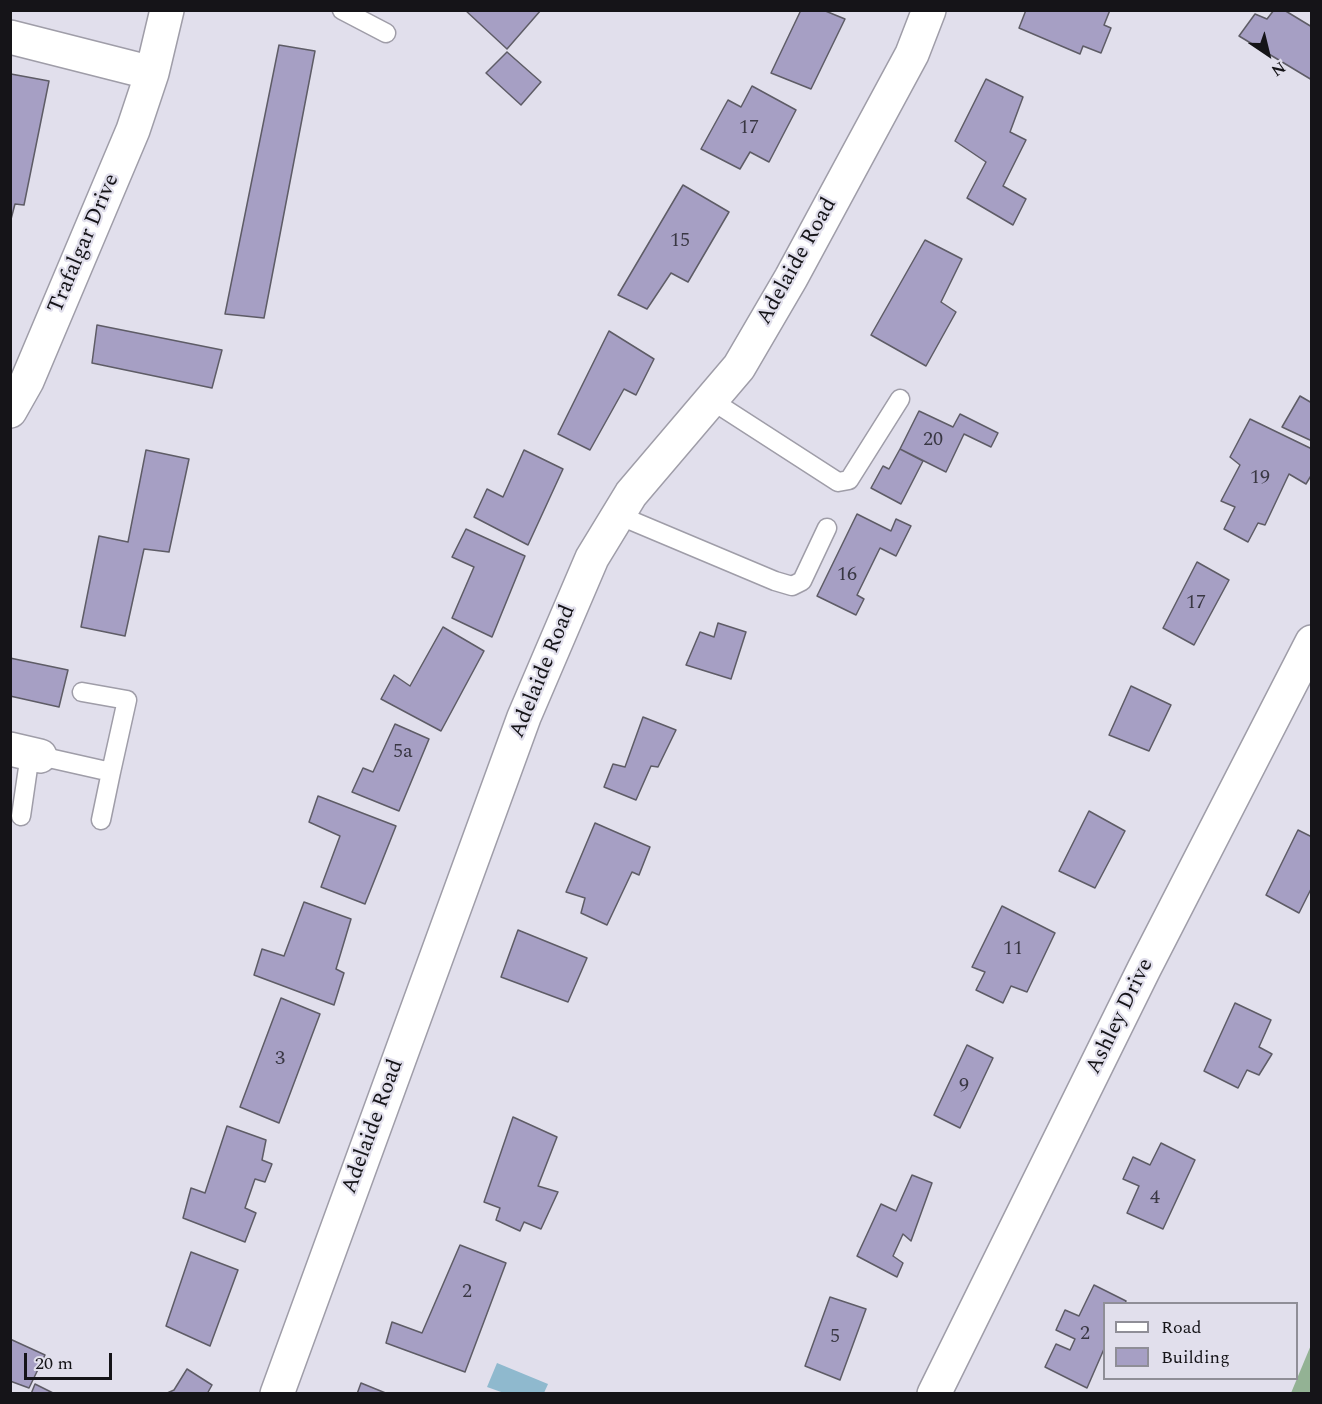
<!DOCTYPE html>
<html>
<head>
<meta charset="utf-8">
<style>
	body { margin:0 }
	#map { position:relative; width:1322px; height:1404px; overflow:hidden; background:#e1dfec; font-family:Spectral,serif }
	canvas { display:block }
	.frame { position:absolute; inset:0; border:12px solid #151418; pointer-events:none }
	.legend { position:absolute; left:1103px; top:1302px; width:195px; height:78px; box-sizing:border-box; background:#e1dfec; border:2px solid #8f8e97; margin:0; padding:8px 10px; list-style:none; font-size:18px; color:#151418 }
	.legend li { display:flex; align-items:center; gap:12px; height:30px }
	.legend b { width:30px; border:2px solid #8f8e97 }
	.north { position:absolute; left:1238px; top:24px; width:60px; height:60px; -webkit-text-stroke:4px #e1dfec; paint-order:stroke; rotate:145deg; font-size:16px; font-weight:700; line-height:24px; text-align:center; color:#151418 }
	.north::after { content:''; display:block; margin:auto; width:21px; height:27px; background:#151418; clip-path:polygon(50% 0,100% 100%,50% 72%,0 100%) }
	.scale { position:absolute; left:24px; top:1353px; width:88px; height:27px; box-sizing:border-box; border:3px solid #151418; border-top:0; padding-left:8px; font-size:18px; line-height:21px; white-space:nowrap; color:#151418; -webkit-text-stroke:4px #e1dfec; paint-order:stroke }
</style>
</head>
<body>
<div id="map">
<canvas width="1322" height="1404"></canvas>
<div class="frame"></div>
<ul class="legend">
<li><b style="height:8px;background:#fff"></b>Road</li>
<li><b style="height:16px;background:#a69fc4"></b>Building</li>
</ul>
<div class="north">N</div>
<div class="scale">20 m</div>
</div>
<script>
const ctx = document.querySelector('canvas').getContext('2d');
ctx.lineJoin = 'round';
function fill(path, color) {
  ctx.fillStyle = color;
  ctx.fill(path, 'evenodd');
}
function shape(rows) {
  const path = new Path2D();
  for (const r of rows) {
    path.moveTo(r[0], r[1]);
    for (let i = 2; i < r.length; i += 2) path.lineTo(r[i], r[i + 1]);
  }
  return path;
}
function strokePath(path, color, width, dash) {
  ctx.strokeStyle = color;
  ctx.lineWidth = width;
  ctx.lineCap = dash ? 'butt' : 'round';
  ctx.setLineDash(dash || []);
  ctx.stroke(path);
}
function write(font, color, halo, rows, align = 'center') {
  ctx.font = font + ' Spectral,serif';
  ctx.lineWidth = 4.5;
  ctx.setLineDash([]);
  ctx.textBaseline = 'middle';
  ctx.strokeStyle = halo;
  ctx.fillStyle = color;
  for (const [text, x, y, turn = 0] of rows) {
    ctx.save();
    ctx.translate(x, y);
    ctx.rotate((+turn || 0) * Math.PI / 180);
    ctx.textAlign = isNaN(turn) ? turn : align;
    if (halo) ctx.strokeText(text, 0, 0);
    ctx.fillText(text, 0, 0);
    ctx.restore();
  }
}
fill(shape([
	[1311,1345,1311,1393,1291,1393]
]), '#93b294');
fill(shape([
	[497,1363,548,1384,544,1393,504,1393,487,1387]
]), '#8fb9ce');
const building = shape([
	[465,10,541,10,507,49,465,10],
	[801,10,823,10,845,19,811,89,771,73,801,10],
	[1026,10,1110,10,1104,25,1111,28,1101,53,1083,46,1080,54,1019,28,1026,10],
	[1274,10,1284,10,1312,27,1312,80,1239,36,1255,14,1267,19,1274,10],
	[279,45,315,51,264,318,225,314,279,45],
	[507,52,541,82,521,105,486,73,507,52],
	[11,74,49,81,24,205,15,204,10,223,11,74],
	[986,79,1023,97,1010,132,1026,140,1003,186,1026,199,1013,225,967,198,986,162,955,141,986,79],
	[752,86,796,110,769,162,750,152,740,169,701,149,728,100,741,107,752,86],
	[683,185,729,212,688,282,671,273,647,309,618,295,683,185],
	[925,240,962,259,941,302,956,312,926,366,871,335,925,240],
	[97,325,222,350,212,388,92,363,97,325],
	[609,331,654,359,636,395,624,389,590,450,558,434,609,331],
	[1300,396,1312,403,1312,441,1282,427,1300,396],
	[919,411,953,427,960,414,998,433,991,447,964,434,946,472,900,449,919,411],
	[1250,419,1312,449,1312,474,1306,484,1289,474,1265,525,1258,523,1248,542,1224,529,1235,507,1221,501,1240,465,1230,457,1250,419],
	[900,449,923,461,901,504,871,488,883,466,889,469,900,449],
	[146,450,189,459,169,552,144,549,125,636,81,627,99,536,128,542,146,450],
	[524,450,563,469,528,545,474,517,487,489,503,497,524,450],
	[857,514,891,531,896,519,911,526,896,556,880,548,857,595,864,599,856,615,817,596,857,514],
	[466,529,525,556,492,637,452,618,474,567,452,557,466,529],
	[1197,562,1229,580,1194,645,1163,628,1197,562],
	[718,623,746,632,731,679,686,665,700,632,714,637,718,623],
	[443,627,484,651,441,731,381,699,394,675,410,686,443,627],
	[10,658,68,670,59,707,10,696,10,658],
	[1131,686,1171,705,1149,751,1109,735,1131,686],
	[643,717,676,730,658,767,651,766,636,800,604,787,613,764,625,767,643,717],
	[395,724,429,739,399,811,352,792,363,768,373,772,395,724],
	[318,796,396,826,365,904,321,887,340,836,309,822,318,796],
	[1089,811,1125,831,1095,888,1059,871,1089,811],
	[595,823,650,847,639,875,632,872,607,925,581,913,585,898,566,892,595,823],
	[1298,830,1312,837,1312,887,1299,913,1266,895,1298,830],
	[304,902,351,919,336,969,344,973,334,1005,254,975,262,949,284,956,304,902],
	[1002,906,1055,933,1027,992,1011,986,1003,1003,976,990,985,972,972,967,1002,906],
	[518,930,587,958,568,1002,501,977,518,930],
	[281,998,320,1014,279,1123,240,1107,281,998],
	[1235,1003,1271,1020,1259,1047,1272,1054,1259,1075,1247,1070,1238,1088,1204,1071,1235,1003],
	[967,1045,993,1058,960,1128,934,1115,967,1045],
	[513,1117,557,1137,538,1186,558,1192,541,1229,524,1222,520,1231,496,1220,500,1208,484,1202,513,1117],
	[227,1126,266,1140,262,1160,272,1164,265,1182,255,1179,245,1208,256,1213,245,1242,183,1218,191,1188,205,1193,227,1126],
	[1161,1143,1195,1160,1163,1229,1127,1213,1139,1186,1123,1179,1133,1157,1150,1165,1161,1143],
	[912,1175,932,1183,911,1241,903,1234,893,1256,903,1263,897,1277,857,1256,881,1204,896,1211,912,1175],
	[460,1245,506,1263,465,1372,386,1343,392,1322,422,1333,460,1245],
	[191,1252,238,1270,210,1346,166,1326,191,1252],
	[1094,1285,1126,1301,1125,1304,1104,1304,1104,1349,1087,1388,1045,1367,1056,1344,1070,1350,1075,1339,1056,1330,1065,1310,1079,1316,1094,1285],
	[830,1297,866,1309,840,1380,805,1366,830,1297],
	[10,1339,45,1355,29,1388,10,1381,10,1339],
	[187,1369,212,1385,207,1394,165,1394,174,1390,187,1369],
	[361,1383,388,1394,357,1394,361,1383],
	[35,1384,55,1394,31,1394,35,1384]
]);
fill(building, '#a69fc4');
strokePath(building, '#5e5c66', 1.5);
const lane = shape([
	[342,10,386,33],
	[711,400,838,482,849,480,900,399],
	[618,515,775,581,792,586,802,581,827,528],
	[40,756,111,772,127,700,82,692],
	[21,816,30,754],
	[101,820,111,772]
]);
const street = shape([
	[10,37,152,73],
	[10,411,27,381,133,130,152,73,167,10],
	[10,749,40,756],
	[277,1394,524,717,592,558,631,494,739,367,791,278,912,54,929,10],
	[934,1394,1144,969,1312,642]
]);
strokePath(lane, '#9f9da8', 21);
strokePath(street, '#9f9da8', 36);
strokePath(lane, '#fff', 18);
strokePath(street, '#fff', 33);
write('20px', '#393743', null, [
	["17",749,129],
	["15",680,242],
	["20",933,441],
	["19",1260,479],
	["16",847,576],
	["17",1196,604],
	["5a",403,753],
	["11",1013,950],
	["3",280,1060],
	["9",964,1087],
	["4",1155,1199],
	["2",467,1293],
	["2",1085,1335],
	["5",835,1338]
]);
write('22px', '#151418', '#e1dfec', [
	["Trafalgar Drive",85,244,-67],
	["Adelaide Road",798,262,-61],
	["Adelaide Road",544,672,-68],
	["Ashley Drive",1121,1017,-64],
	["Adelaide Road",374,1127,-70]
]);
</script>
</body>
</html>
